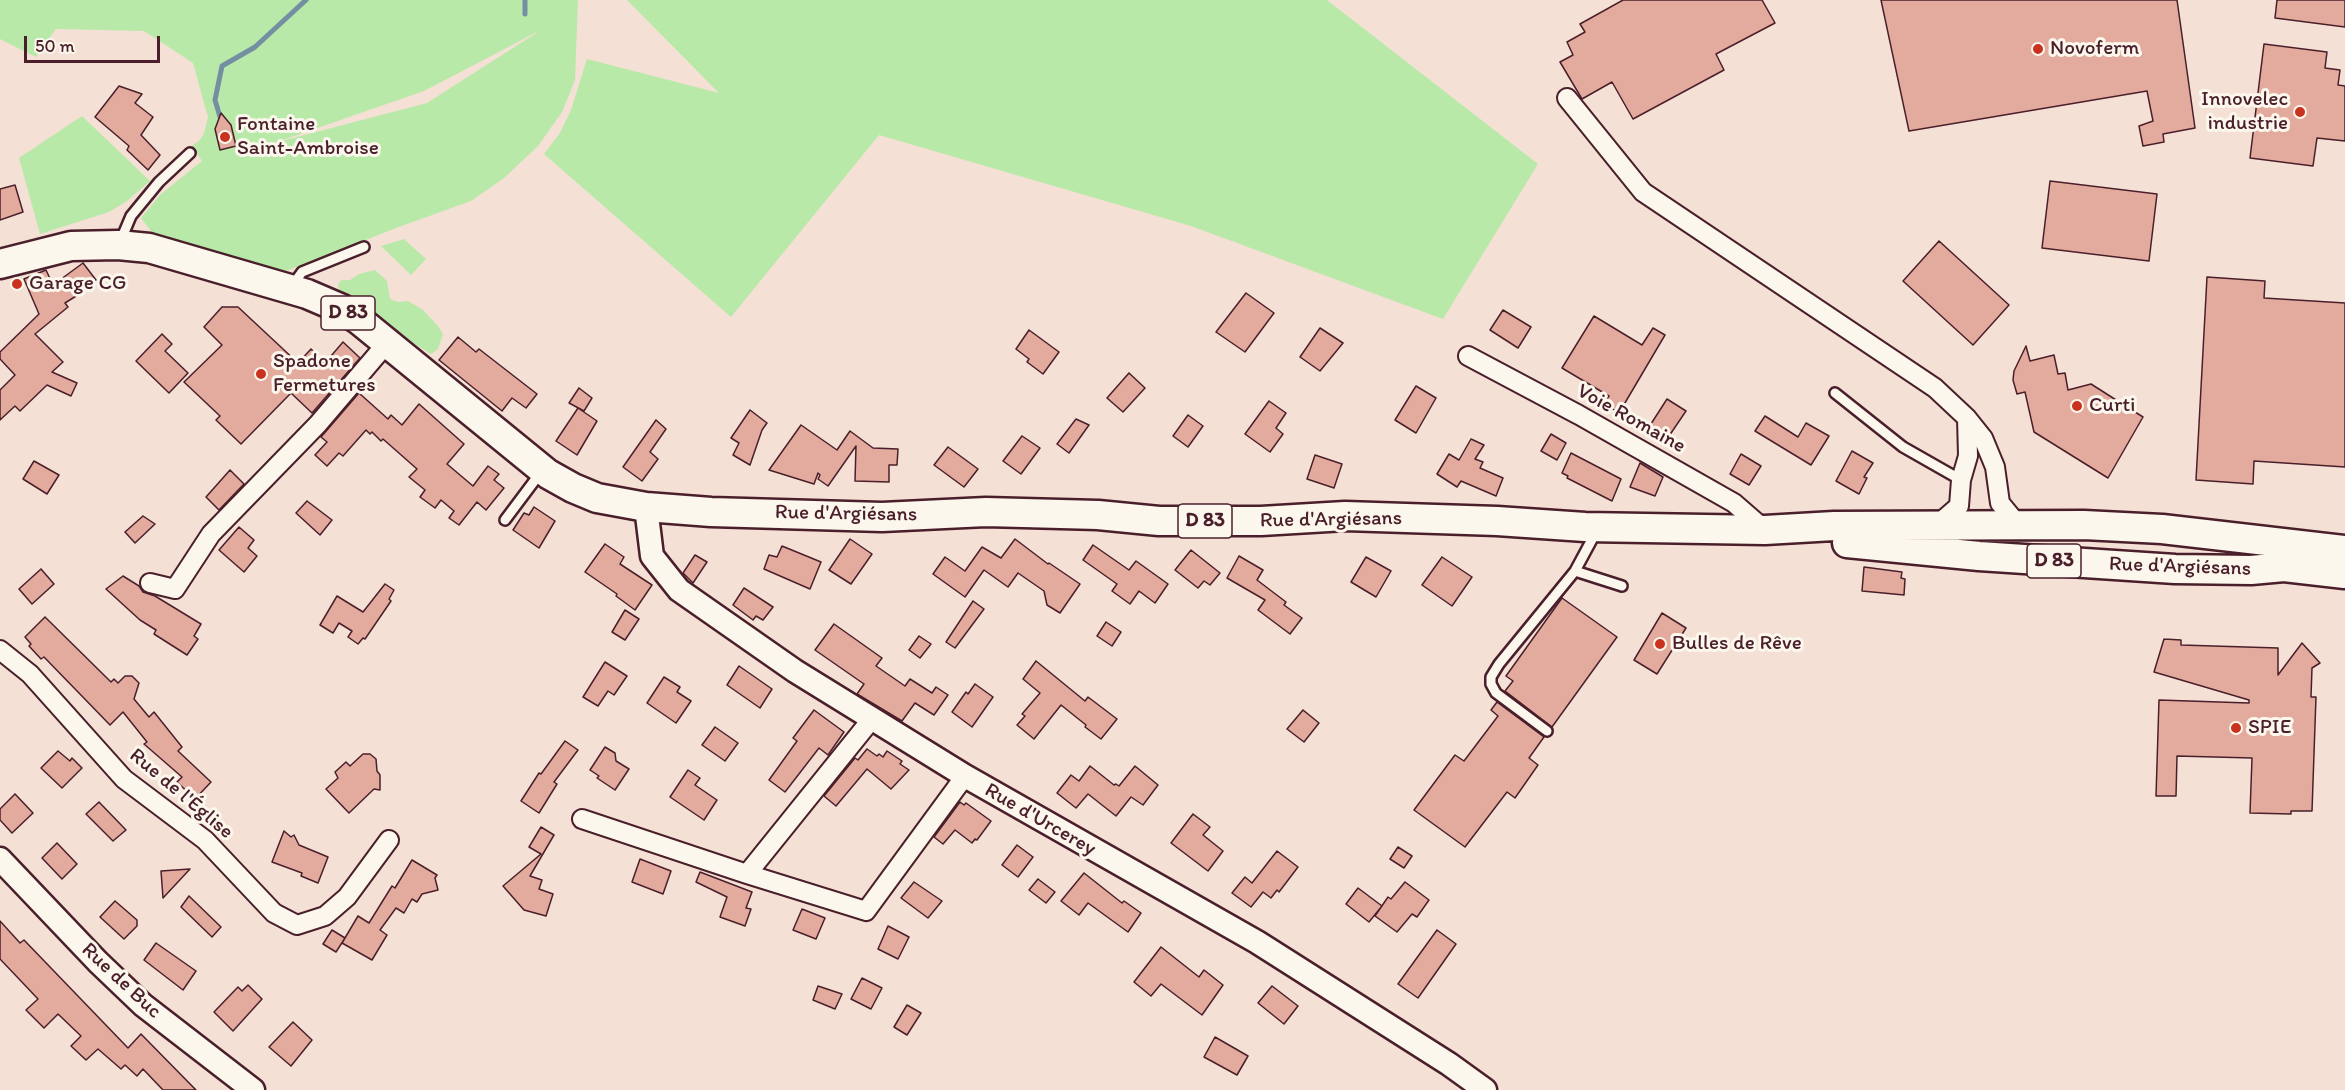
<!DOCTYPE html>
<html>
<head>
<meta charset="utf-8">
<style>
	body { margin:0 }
	#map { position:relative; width:2345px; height:1090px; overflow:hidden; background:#f4e0d4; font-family:Itim,sans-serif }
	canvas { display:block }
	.scale { position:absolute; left:24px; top:36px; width:136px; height:27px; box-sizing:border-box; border:3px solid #4a1f2b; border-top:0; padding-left:8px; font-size:18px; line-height:21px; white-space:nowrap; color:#4a1f2b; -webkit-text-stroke:4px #fbf7ec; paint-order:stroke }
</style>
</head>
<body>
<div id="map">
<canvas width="2345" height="1090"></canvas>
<div class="scale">50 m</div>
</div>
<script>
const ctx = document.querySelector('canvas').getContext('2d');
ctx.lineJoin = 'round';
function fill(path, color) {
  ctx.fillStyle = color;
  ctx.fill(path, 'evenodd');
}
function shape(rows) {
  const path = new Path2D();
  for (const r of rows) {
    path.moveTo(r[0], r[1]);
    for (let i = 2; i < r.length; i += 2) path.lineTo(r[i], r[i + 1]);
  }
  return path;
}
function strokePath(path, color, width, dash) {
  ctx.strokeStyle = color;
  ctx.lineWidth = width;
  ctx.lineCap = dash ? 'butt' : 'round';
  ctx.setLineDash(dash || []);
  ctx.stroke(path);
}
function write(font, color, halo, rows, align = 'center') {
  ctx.font = font + ' Itim,sans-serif';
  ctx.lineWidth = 6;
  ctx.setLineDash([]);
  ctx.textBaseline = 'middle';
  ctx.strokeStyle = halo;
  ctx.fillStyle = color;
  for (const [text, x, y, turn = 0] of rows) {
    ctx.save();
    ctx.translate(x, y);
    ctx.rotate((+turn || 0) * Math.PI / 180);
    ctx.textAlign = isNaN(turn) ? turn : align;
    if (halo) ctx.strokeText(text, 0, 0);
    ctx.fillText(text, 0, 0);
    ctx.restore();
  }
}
fill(shape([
	[0,0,578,0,575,80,562,112,538,146,504,178,471,201,396,228,286,271,154,235,141,218,160,195,202,161,192,146,199,141,204,134,208,117,193,63,144,31,56,29,36,57,0,39],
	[541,30,427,103,274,143,424,91],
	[627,0,1327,0,1538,164,1443,319,1191,226,879,135,731,317,544,154,560,133,571,110,587,59,719,93],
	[82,116,150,181,127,201,109,212,40,234,19,158],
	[404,239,426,259,411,275,381,246],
	[375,270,387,281,390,299,398,302,408,301,423,310,438,326,443,334,438,349,431,354,418,346,339,290,338,284,342,280,350,280,359,274]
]), '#b9e9a9');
strokePath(shape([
	[525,0,525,14],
	[221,120,215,100,222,66,255,47,306,0]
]), '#738fa1', 5);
const building = shape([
	[1623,0,1762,0,1775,23,1716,54,1724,70,1633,119,1612,82,1582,99,1560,62,1573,55,1567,42,1585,32,1580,24,1623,0],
	[1881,0,2177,0,2195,128,2163,134,2164,142,2143,146,2139,126,2153,121,2147,91,1909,131,1881,0],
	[2277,0,2345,0,2345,27,2275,18,2277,0],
	[2264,44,2327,52,2325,68,2340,70,2338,85,2345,86,2345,141,2317,138,2313,166,2250,158,2264,44],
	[119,86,142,94,135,103,153,117,141,135,160,155,148,170,127,150,129,146,95,117,119,86],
	[221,113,231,125,236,146,220,150,215,129,221,113],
	[2050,181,2157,194,2149,261,2042,248,2050,181],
	[15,185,23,212,0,220,0,189,15,185],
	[1939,241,2009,305,1973,345,1903,281,1939,241],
	[83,263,96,280,90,283,92,286,65,303,68,307,35,334,63,362,52,372,77,383,71,396,47,385,20,411,15,406,0,420,0,390,15,375,0,359,0,352,39,314,24,279,46,270,53,285,83,263],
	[2207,277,2265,281,2264,298,2345,303,2345,467,2254,461,2253,484,2196,480,2207,277],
	[1246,293,1274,313,1245,352,1216,332,1246,293],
	[222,307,238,307,298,363,311,349,325,363,343,342,360,358,312,413,291,393,241,444,216,420,220,416,184,382,222,345,204,327,222,307],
	[1503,310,1531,327,1518,348,1490,330,1503,310],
	[1594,316,1642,345,1653,328,1665,335,1619,413,1604,403,1609,396,1562,368,1594,316],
	[1320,328,1343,343,1320,371,1300,357,1320,328],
	[1029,330,1059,352,1043,374,1027,362,1029,359,1016,349,1029,330],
	[162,334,172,344,165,351,188,373,169,393,136,361,162,334],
	[458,337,476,352,479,349,537,394,526,408,512,398,502,411,439,360,458,337],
	[2026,346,2030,361,2054,355,2058,374,2065,373,2068,390,2091,384,2143,417,2108,478,2034,432,2025,392,2017,394,2013,380,2014,371,2026,346],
	[1129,373,1145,388,1123,412,1107,398,1129,373],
	[1416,386,1436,398,1416,433,1395,420,1416,386],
	[579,388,592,398,584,411,569,403,579,388],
	[359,393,388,419,391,415,402,425,419,404,464,444,447,464,473,486,488,466,499,474,494,480,504,488,486,510,477,502,459,525,449,518,454,511,441,500,435,508,420,497,425,490,409,477,417,469,383,439,381,441,372,432,370,434,366,430,343,456,339,453,327,466,315,455,327,442,321,437,359,393],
	[1667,399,1686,411,1667,439,1649,427,1667,399],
	[1269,401,1286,413,1276,428,1283,434,1270,452,1245,434,1269,401],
	[578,408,597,421,577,455,556,441,578,408],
	[750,410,767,423,762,430,750,465,733,455,739,443,731,438,750,410],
	[1188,415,1203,426,1188,447,1173,436,1188,415],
	[1765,416,1798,437,1806,423,1829,436,1811,465,1755,431,1765,416],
	[1076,419,1089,425,1069,453,1057,444,1076,419],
	[656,420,666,429,650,452,658,459,642,481,623,467,656,420],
	[801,425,837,450,850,431,873,448,898,449,897,465,889,465,889,482,855,481,856,446,828,486,818,479,820,475,818,473,814,484,769,470,801,425],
	[1551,434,1566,443,1557,460,1541,451,1551,434],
	[1022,436,1040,448,1021,474,1003,461,1022,436],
	[1471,439,1484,445,1475,459,1483,462,1480,468,1503,478,1496,496,1461,481,1457,487,1437,474,1449,454,1459,460,1471,439],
	[948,447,978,469,964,487,934,465,948,447],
	[1852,451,1873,463,1864,477,1867,478,1859,494,1836,481,1852,451],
	[1571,453,1621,479,1612,501,1567,478,1568,476,1562,473,1571,453],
	[1741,454,1761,466,1749,485,1730,474,1741,454],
	[1315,455,1342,464,1334,488,1307,479,1315,455],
	[34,461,59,475,47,494,23,479,34,461],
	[1640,463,1663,477,1655,496,1630,487,1640,463],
	[230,470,244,484,219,510,206,497,230,470],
	[307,501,332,520,320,535,296,513,307,501],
	[534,507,555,521,539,548,513,530,524,513,529,515,534,507],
	[143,516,155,524,135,543,125,532,143,516],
	[239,527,254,540,248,548,257,556,244,572,219,550,239,527],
	[850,539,872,554,851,584,829,570,850,539],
	[1015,539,1048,564,1049,563,1080,584,1060,613,1047,605,1044,591,1018,573,1008,587,984,570,965,597,933,574,945,557,965,571,982,547,1001,558,1015,539],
	[605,544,624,557,620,564,652,585,635,610,616,596,617,594,585,572,605,544],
	[1093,545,1129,570,1136,561,1168,584,1155,603,1139,591,1130,604,1112,591,1117,584,1083,560,1093,545],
	[782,546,821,562,810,589,764,569,769,555,777,557,782,546],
	[1191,550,1220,573,1210,585,1204,581,1198,588,1175,570,1191,550],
	[695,555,707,562,693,583,683,573,695,555],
	[1239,556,1263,570,1257,580,1286,602,1284,605,1302,618,1290,634,1258,610,1265,600,1227,578,1239,556],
	[1366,557,1391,571,1376,597,1351,582,1366,557],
	[1442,557,1472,577,1452,606,1422,585,1442,557],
	[1864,567,1902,572,1901,578,1905,579,1904,595,1862,591,1864,567],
	[41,569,54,584,32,604,19,589,41,569],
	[123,576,139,586,143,592,155,596,201,624,194,636,198,639,187,655,154,634,156,630,140,620,106,589,123,576],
	[385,584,394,590,389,599,391,601,365,639,363,638,358,644,348,637,352,631,339,623,333,633,320,625,337,596,363,612,385,584],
	[744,588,773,607,763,620,756,616,753,620,733,605,744,588],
	[1562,598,1617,637,1552,727,1505,691,1513,681,1506,676,1562,598],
	[973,601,984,609,955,648,946,642,973,601],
	[625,610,639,619,625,640,612,632,625,610],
	[1662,613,1686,628,1657,674,1634,660,1662,613],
	[45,617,111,682,114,679,118,683,125,676,132,676,139,683,134,699,149,717,154,712,182,747,178,751,211,782,195,799,177,782,182,777,144,744,147,742,123,712,110,725,44,657,41,659,29,646,31,644,25,637,45,617],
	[1106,622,1121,632,1112,646,1097,636,1106,622],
	[834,624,882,658,876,666,905,686,910,679,932,693,936,687,948,695,934,715,915,703,902,721,857,694,864,684,815,650,834,624],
	[919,636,931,644,920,658,909,650,919,636],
	[2164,639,2181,640,2181,645,2278,648,2278,675,2302,643,2320,663,2312,668,2311,697,2316,697,2312,811,2291,811,2291,814,2250,813,2252,758,2177,756,2176,796,2156,796,2159,700,2249,703,2249,700,2154,672,2164,639],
	[1036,661,1085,701,1088,697,1117,719,1101,739,1085,727,1086,725,1061,705,1034,739,1017,725,1025,716,1022,714,1040,693,1023,679,1036,661],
	[605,662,627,676,614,695,608,691,598,706,583,697,605,662],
	[739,666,772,689,760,708,727,685,739,666],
	[664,677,680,687,677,692,691,701,676,723,647,703,664,677],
	[975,684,993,697,972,727,952,712,966,692,968,694,975,684],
	[1497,702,1544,737,1529,758,1538,765,1515,798,1507,792,1465,847,1414,810,1455,755,1464,761,1498,716,1491,710,1497,702],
	[814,710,844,732,828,755,819,748,785,792,769,780,797,741,793,738,814,710],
	[1303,710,1319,723,1304,742,1287,729,1303,710],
	[715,727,738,743,725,761,702,745,715,727],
	[565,741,578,750,554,782,557,784,539,813,521,801,539,773,541,774,565,741],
	[605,747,615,753,616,761,629,769,615,790,597,778,599,776,590,770,605,747],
	[867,749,877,756,879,754,883,757,887,751,902,761,900,764,909,770,891,789,867,769,836,806,824,796,855,758,858,760,867,749],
	[58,751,70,761,72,758,82,768,62,788,41,768,58,751],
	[363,754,370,754,376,759,377,771,380,775,380,790,374,789,349,813,326,789,338,778,335,772,346,762,350,766,363,754],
	[1090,766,1114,785,1116,784,1119,786,1135,766,1158,785,1143,805,1131,797,1116,816,1088,794,1076,808,1057,793,1071,775,1079,781,1090,766],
	[688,770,700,778,695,785,717,800,704,820,670,797,688,770],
	[15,794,33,813,12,833,0,820,0,809,15,794],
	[99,802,126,830,113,841,86,814,99,802],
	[960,802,964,805,966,803,991,821,977,840,975,839,972,843,955,830,943,844,934,837,960,802],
	[1193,814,1210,827,1203,835,1223,851,1208,871,1171,843,1193,814],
	[541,827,554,835,530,876,542,880,539,889,553,894,546,916,524,910,503,886,541,854,529,847,541,827],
	[284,831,291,837,294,835,299,845,328,857,318,883,301,876,302,873,272,862,284,831],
	[57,843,77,864,62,879,42,858,57,843],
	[1017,845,1033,857,1018,877,1002,865,1017,845],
	[1398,847,1412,856,1404,868,1390,859,1398,847],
	[1277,851,1298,867,1279,892,1277,890,1271,898,1263,892,1251,907,1232,893,1245,877,1252,883,1277,851],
	[640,859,671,871,663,894,632,882,640,859],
	[412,860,437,875,435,878,438,890,422,894,417,902,412,899,404,913,396,908,380,930,387,935,372,960,342,943,358,916,369,923,392,886,395,888,412,860],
	[190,869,163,898,161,871,190,869],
	[700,872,752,892,746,908,751,909,745,926,720,917,727,897,696,882,700,872],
	[1084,873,1122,903,1124,901,1141,913,1128,932,1088,903,1079,915,1061,901,1084,873],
	[1038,879,1055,892,1046,903,1029,890,1038,879],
	[914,882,942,901,928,918,901,898,914,882],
	[1405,882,1429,900,1417,917,1412,914,1397,932,1375,916,1388,897,1391,899,1405,882],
	[1358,888,1382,906,1369,922,1346,904,1358,888],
	[189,896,221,927,212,937,181,907,189,896],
	[115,901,137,920,137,926,124,939,100,917,115,901],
	[802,909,825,918,816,939,793,930,802,909],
	[0,921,20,943,24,940,128,1048,141,1034,196,1090,163,1090,143,1069,137,1076,125,1065,121,1069,98,1049,86,1060,71,1046,81,1036,58,1014,44,1028,26,1010,38,999,0,959,0,921],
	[888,926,909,937,898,959,878,949,888,926],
	[332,930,345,938,336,952,323,944,332,930],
	[1437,930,1456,944,1418,998,1398,984,1437,930],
	[156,943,196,971,183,990,144,960,156,943],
	[1161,947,1199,977,1204,970,1223,985,1202,1015,1161,984,1151,996,1134,982,1161,947],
	[862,978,882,988,871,1009,851,999,862,978],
	[248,985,262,999,233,1031,214,1012,238,987,242,991,248,985],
	[818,986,842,994,835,1009,813,1000,818,986],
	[1272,986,1298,1006,1284,1024,1258,1003,1272,986],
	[907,1005,921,1013,907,1035,894,1027,907,1005],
	[293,1022,312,1040,291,1066,269,1047,293,1022],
	[1215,1037,1248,1056,1237,1075,1204,1057,1215,1037]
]);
fill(building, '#e3ab9d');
strokePath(building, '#4a1f2b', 1.5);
const service = shape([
	[120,242,131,216,159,182,190,153],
	[292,286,302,272,364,247],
	[1835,393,1903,447,1961,480],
	[505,520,541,472],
	[1575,571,1622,586],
	[1547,731,1496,693,1491,684,1491,677,1499,664,1575,571,1596,532]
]);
const minor = shape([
	[1567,98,1643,192,1935,388,1967,418,1983,438,1995,467,2000,503,2018,525],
	[1468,356,1579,415,1734,503,1765,530],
	[1936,526,1959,506,1961,480,1968,456,1967,418],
	[150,583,175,589,211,534,318,424,387,343],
	[0,650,30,674,124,779,205,840,274,913,297,925,325,916,347,897,389,840],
	[582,819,747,874,866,911,965,776],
	[747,874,871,720]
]);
const tertiary = shape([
	[646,507,652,556,679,590,795,671,965,776,1257,942,1449,1064,1485,1090],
	[0,859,98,962,143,1005,253,1090]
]);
const primary = shape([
	[0,264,71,246,118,245,149,248,307,294,342,309,359,320,548,474,573,488,597,498,646,507,711,512,882,517,986,512,1098,515,1159,521,1261,521,1345,516,1497,521,1585,527,1765,530,1834,526,2084,525,2162,529,2345,550],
	[1847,543,1979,556,2175,569,2251,570,2284,567,2345,574]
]);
strokePath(service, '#4a1f2b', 14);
strokePath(minor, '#4a1f2b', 22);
strokePath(tertiary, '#4a1f2b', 27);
strokePath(primary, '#4a1f2b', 33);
strokePath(service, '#fbf7ec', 9);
strokePath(minor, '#fbf7ec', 18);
strokePath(tertiary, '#fbf7ec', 22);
strokePath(primary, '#fbf7ec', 28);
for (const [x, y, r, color] of [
	[2038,49,6,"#c8321e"],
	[2300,112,6,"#c8321e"],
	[225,137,6,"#c8321e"],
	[17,284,6,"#c8321e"],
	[261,374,6,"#c8321e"],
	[2077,406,6,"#c8321e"],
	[1660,644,6,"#c8321e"],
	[2236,728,6,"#c8321e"]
]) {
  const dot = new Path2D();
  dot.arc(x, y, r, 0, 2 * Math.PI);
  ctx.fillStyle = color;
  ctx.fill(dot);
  strokePath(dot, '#fbf7ec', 2);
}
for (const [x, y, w] of [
	[348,313,54],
	[1205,521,54],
	[2054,561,54]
]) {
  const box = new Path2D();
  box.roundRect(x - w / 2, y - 17, w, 34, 4.5);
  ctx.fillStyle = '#fbf7ec';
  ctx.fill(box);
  strokePath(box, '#4a1f2b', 1.5);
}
write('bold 20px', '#4a1f2b', null, [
	["D 83",348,313],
	["D 83",1205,521],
	["D 83",2054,561]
]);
write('21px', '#4a1f2b', '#fbf7ec', [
	["Novoferm",2050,49],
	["Innovelec",2288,100,"right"],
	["industrie",2288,124,"right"],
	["Fontaine",237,125],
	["Saint-Ambroise",237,149],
	["Garage CG",29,284],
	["Spadone",273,362],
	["Fermetures",273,386],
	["Curti",2089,406],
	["Bulles de Rêve",1672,644],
	["SPIE",2248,728]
], 'left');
write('21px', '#4a1f2b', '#fbf7ec', [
	["Voie Romaine",1631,419,29],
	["Rue d'Argiésans",846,514,1],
	["Rue d'Argiésans",1331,520,-1],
	["Rue d'Argiésans",2180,567,2],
	["Rue de l'Église",181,794,40],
	["Rue d'Urcerey",1040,820,30],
	["Rue de Buc",121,981,43]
]);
</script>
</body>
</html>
